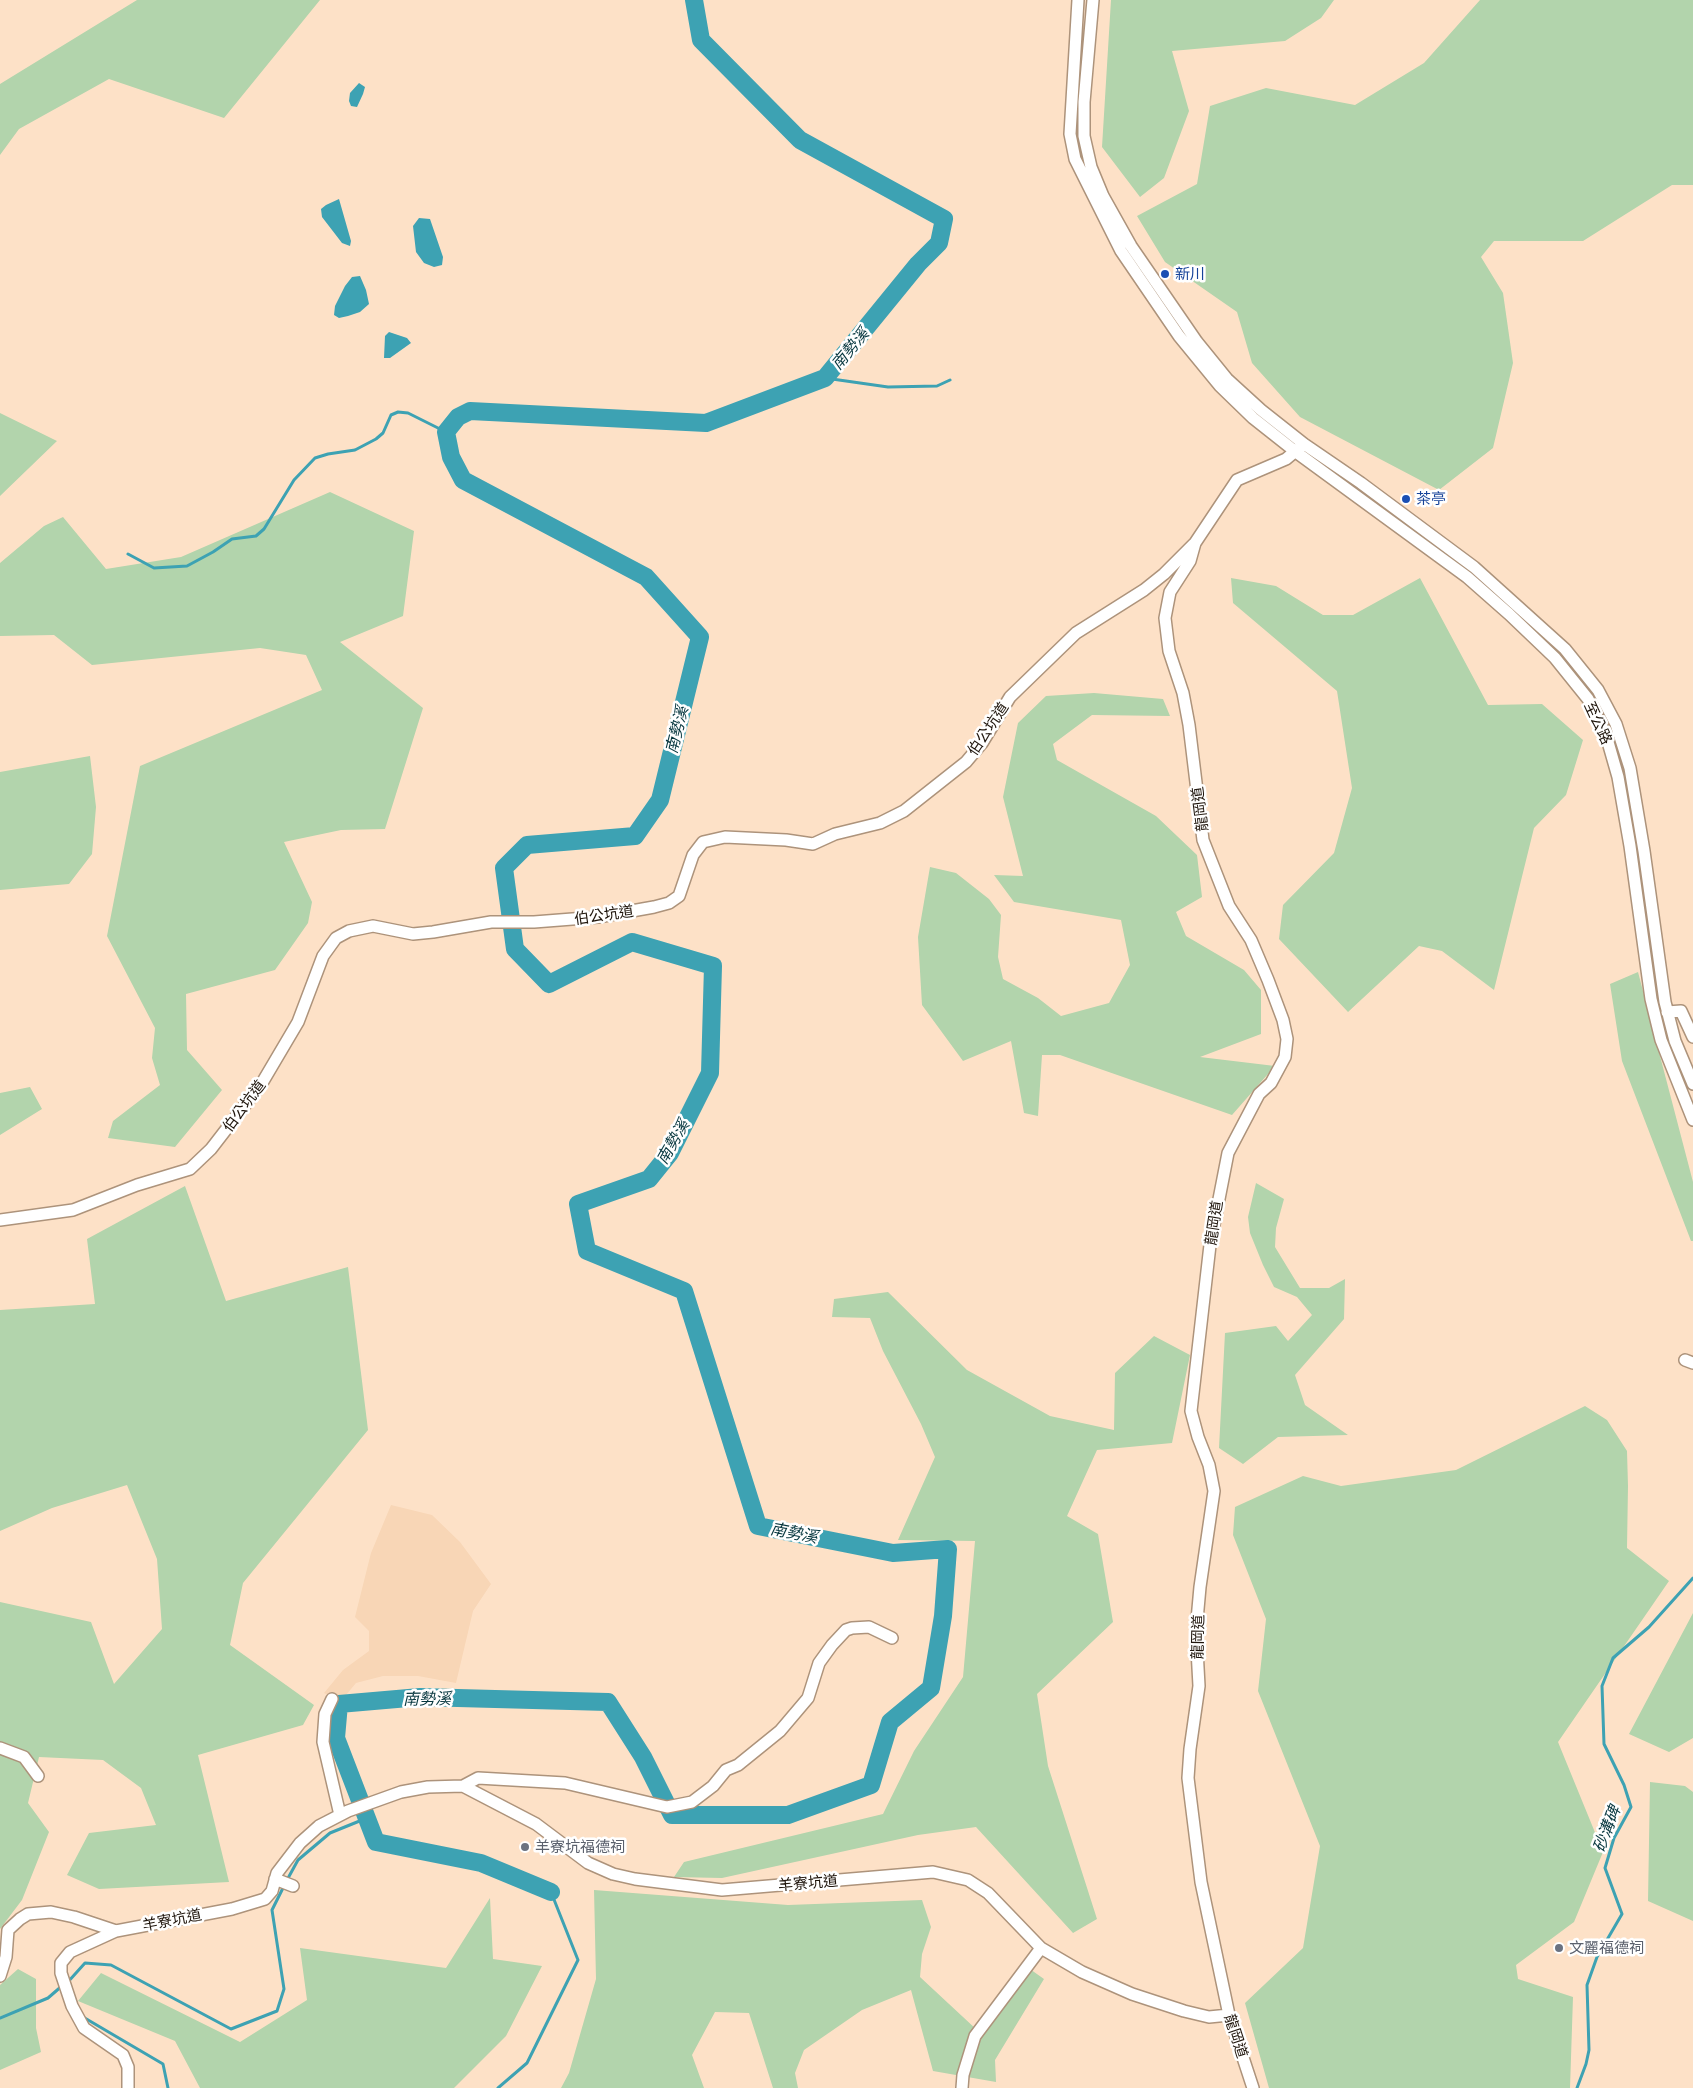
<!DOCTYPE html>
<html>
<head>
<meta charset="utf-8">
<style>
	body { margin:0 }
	canvas { display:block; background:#fde1c7 }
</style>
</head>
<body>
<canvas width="1693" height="2088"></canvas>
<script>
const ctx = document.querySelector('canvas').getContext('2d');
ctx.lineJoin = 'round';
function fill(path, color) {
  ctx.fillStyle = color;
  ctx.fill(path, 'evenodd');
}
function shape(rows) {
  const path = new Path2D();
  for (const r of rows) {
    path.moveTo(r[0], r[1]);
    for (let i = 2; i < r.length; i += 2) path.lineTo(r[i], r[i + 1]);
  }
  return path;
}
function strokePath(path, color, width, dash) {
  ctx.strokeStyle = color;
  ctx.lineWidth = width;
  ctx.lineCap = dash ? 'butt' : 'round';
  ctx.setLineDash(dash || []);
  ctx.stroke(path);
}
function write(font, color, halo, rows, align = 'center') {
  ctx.font = font + ' Barlow,"Noto Sans TC",sans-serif';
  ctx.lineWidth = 5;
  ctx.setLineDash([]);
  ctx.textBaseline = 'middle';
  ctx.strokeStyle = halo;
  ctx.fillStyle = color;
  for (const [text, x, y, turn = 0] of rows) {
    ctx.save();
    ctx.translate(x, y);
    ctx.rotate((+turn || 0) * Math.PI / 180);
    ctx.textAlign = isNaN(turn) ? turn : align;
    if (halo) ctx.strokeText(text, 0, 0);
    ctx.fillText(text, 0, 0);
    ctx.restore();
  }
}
fill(shape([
	[391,1505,432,1515,460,1542,491,1584,473,1611,456,1683,418,1676,383,1676,356,1683,341,1701,324,1693,343,1670,369,1651,369,1631,355,1617,371,1553]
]), '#f8d6b6');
fill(shape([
	[137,0,320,0,224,118,109,79,19,129,0,155,0,84],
	[1111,0,1334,0,1321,18,1285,41,1172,51,1189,111,1164,178,1140,197,1102,147],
	[1480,0,1693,0,1693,185,1672,185,1583,241,1494,241,1481,257,1503,293,1513,363,1493,448,1439,490,1300,417,1252,363,1237,312,1165,262,1137,216,1197,184,1210,106,1266,88,1355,105,1424,63],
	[0,413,57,441,0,496],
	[330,492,414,531,403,616,340,642,423,708,385,829,341,830,284,842,312,902,308,923,275,970,186,994,187,1050,222,1090,175,1147,108,1138,113,1121,160,1085,152,1058,155,1028,107,936,140,766,322,690,306,655,260,648,92,665,54,635,0,636,0,563,44,526,63,517,106,569,181,557],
	[1231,578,1276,586,1323,615,1353,615,1420,578,1488,705,1542,704,1583,740,1566,795,1534,828,1494,990,1442,951,1419,946,1348,1012,1279,939,1283,905,1334,853,1352,788,1337,691,1233,603],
	[1094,693,1163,699,1170,716,1092,715,1053,744,1057,760,1156,816,1197,855,1202,897,1176,912,1186,936,1244,970,1261,990,1261,1034,1200,1057,1275,1066,1232,1115,1060,1055,1042,1055,1038,1116,1024,1113,1011,1041,963,1061,922,1005,918,937,930,867,956,873,989,899,1001,915,998,957,1003,979,1038,998,1061,1016,1109,1003,1130,965,1121,920,1014,902,994,875,1023,876,1003,797,1018,723,1046,696],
	[90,756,96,807,92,854,69,884,0,890,0,772],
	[1638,972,1693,1182,1693,1241,1691,1241,1622,1061,1610,984],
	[30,1087,42,1109,0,1135,0,1093],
	[1256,1183,1284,1199,1276,1228,1275,1247,1300,1288,1329,1288,1345,1279,1344,1319,1295,1375,1305,1405,1348,1435,1278,1437,1243,1464,1219,1448,1225,1333,1276,1326,1288,1341,1312,1315,1297,1297,1274,1287,1263,1265,1250,1233,1248,1217],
	[185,1186,226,1301,348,1267,368,1430,243,1583,230,1645,314,1705,303,1725,198,1755,229,1882,99,1889,67,1875,89,1833,156,1825,141,1788,103,1760,39,1757,28,1803,49,1832,22,1900,0,1929,0,1602,91,1622,114,1684,162,1629,157,1559,127,1485,52,1508,0,1531,0,1310,95,1304,87,1239],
	[888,1292,967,1370,1050,1416,1114,1430,1115,1373,1154,1336,1190,1355,1172,1443,1097,1450,1067,1516,1098,1534,1113,1622,1037,1694,1048,1766,1097,1919,1073,1933,976,1827,918,1835,722,1878,674,1877,684,1862,883,1814,914,1751,963,1677,975,1541,898,1540,935,1457,921,1424,883,1351,870,1318,832,1317,834,1299],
	[1585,1406,1607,1420,1627,1451,1628,1486,1627,1548,1669,1581,1558,1742,1603,1852,1574,1922,1516,1965,1518,1979,1573,1997,1570,2088,1269,2088,1245,2003,1303,1948,1320,1846,1258,1691,1266,1619,1233,1535,1235,1507,1303,1476,1341,1486,1456,1470],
	[1693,1613,1693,1738,1669,1752,1629,1734],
	[1650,1782,1685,1786,1693,1792,1693,1921,1648,1901],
	[594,1890,788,1905,922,1900,931,1927,922,1954,920,1977,977,2030,1027,1967,1044,1979,995,2060,996,2082,933,2071,911,1990,862,2010,804,2050,795,2073,798,2088,773,2088,749,2013,715,2012,692,2055,704,2088,561,2088,569,2073,596,1979],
	[490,1898,493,1959,542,1966,506,2036,454,2088,200,2088,175,2041,78,2001,101,1973,240,2042,307,2000,300,1948,446,1968],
	[18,1969,36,1979,36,2028,41,2052,0,2070,0,1985]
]), '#b2d4ac');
fill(shape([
	[359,83,365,87,363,94,357,107,351,106,349,101,350,93],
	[339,199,351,241,350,246,342,243,322,217,321,209,326,205],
	[419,218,430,219,443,257,442,265,434,267,424,263,416,252,413,226],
	[360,276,366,290,369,304,360,312,348,316,339,318,334,315,335,306,345,286,352,277],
	[389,332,407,338,411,343,390,358,384,358,385,336]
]), '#3da2b3');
strokePath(shape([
	[825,378,888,387,937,386,950,380],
	[128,554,154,568,187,566,213,552,232,539,256,536,264,529,294,480,315,458,328,454,355,450,376,439,383,433,391,415,398,412,408,413,446,432],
	[287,1880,298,1860,330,1833,367,1818],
	[67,1983,85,1963,111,1965,231,2029,277,2011,284,1989,272,1910,284,1886],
	[83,2017,163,2064,168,2088],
	[0,2018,48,1998,63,1985],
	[498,2088,527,2063,578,1960,551,1892],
	[1577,2088,1586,2064,1589,2050,1587,1985,1597,1957,1622,1914,1605,1868,1614,1838,1631,1807,1624,1785,1604,1744,1602,1686,1613,1658,1649,1627,1693,1578]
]), '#3da2b3', 3);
strokePath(shape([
	[551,1892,481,1863,376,1842,336,1738,339,1704,420,1697,608,1702,643,1757,672,1815,788,1815,871,1785,890,1722,931,1688,943,1616,948,1549,893,1553,758,1526,684,1291,587,1251,578,1204,649,1179,670,1153,710,1073,713,966,632,942,549,984,515,949,504,868,527,845,635,836,660,800,700,637,646,577,463,480,451,457,446,432,458,417,470,411,706,423,825,378,918,264,939,243,944,219,800,140,701,40,694,0]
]), '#3da2b3', 18);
const minor = shape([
	[1078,0,1070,134,1075,159,1121,251,1179,336,1220,386,1253,418,1296,452,1467,577,1509,614,1555,658,1588,699,1606,735,1618,777,1630,846,1651,999,1661,1040,1693,1120],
	[1093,0,1084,102,1084,136,1091,167,1103,196,1131,246,1197,342,1227,379,1261,410,1304,444,1361,483,1474,567,1565,649,1598,690,1616,724,1630,768,1644,851,1665,1002,1675,1041,1693,1084],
	[1667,1012,1681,1011,1693,1037],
	[0,1220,73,1210,137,1185,190,1169,211,1149,262,1083,298,1022,323,956,336,938,349,931,373,926,413,934,433,932,491,922,534,922,598,917,654,907,669,903,679,896,693,855,703,842,725,837,786,840,813,844,835,834,880,823,904,811,966,762,982,743,1010,697,1076,633,1144,590,1164,574,1194,544],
	[1685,1360,1693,1363],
	[332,1699,325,1714,323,1742,340,1815],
	[0,1748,24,1757,38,1776],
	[463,1786,478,1778,565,1783,667,1807,692,1802,713,1786,726,1770,738,1765,780,1731,808,1698,819,1663,832,1645,846,1630,852,1628,869,1627,892,1638],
	[275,1879,293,1886],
	[116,1931,70,1952,61,1963,61,1973,72,2006,84,2028,123,2055,128,2067,128,2088],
	[0,1976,6,1957,8,1930,20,1919,28,1914,51,1912,74,1917,116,1931,232,1909,265,1899,272,1891,277,1873,300,1843,319,1826,348,1811,401,1792,428,1787,463,1786,536,1824,588,1863,613,1874,635,1879,722,1890,933,1872,968,1880,988,1893,1041,1948,1082,1972,1132,1994,1184,2011,1209,2017,1229,2015],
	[962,2088,963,2075,975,2036,1041,1948],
	[1253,2088,1229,2015,1201,1882,1188,1778,1190,1749,1199,1686,1196,1631,1200,1587,1214,1491,1209,1465,1198,1437,1191,1411,1210,1245,1228,1153,1259,1094,1271,1083,1285,1057,1287,1039,1283,1020,1268,980,1251,940,1229,906,1203,840,1189,725,1183,693,1169,651,1165,618,1170,592,1190,561,1195,543,1237,480,1286,459,1304,444]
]);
strokePath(minor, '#ad937b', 14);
strokePath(minor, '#fff', 11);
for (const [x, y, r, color] of [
	[1165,274,5,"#1a4fb4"],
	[1406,499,5,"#1a4fb4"],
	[525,1847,5,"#6b7280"],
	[1559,1948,5,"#6b7280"]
]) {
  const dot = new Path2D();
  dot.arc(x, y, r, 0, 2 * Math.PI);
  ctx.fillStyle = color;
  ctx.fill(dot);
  strokePath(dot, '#fff', 2);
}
write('15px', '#164399', '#fff', [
	["新川",1175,274],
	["茶亭",1416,499]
], 'left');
write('15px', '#1f150c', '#fff', [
	["至公路",1598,723,65],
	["伯公坑道",988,729,-56],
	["龍岡道",1200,809,-97],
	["伯公坑道",604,915,-8],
	["伯公坑道",244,1106,-53],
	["龍岡道",1214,1223,-81],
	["龍岡道",1198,1637,-89],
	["羊寮坑道",808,1883,-5],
	["羊寮坑道",172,1920,-11],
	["龍岡道",1236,2036,72]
]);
write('15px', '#5b616d', '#fff', [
	["羊寮坑福德祠",535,1847],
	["文麗福德祠",1569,1948]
], 'left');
write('italic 16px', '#06363e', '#fff', [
	["南勢溪",850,349,-50],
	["南勢溪",677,730,-76],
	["南勢溪",673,1142,-60],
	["南勢溪",794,1533,11],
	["南勢溪",427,1699,-1],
	["砂溝碑",1607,1829,-69]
]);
</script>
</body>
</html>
